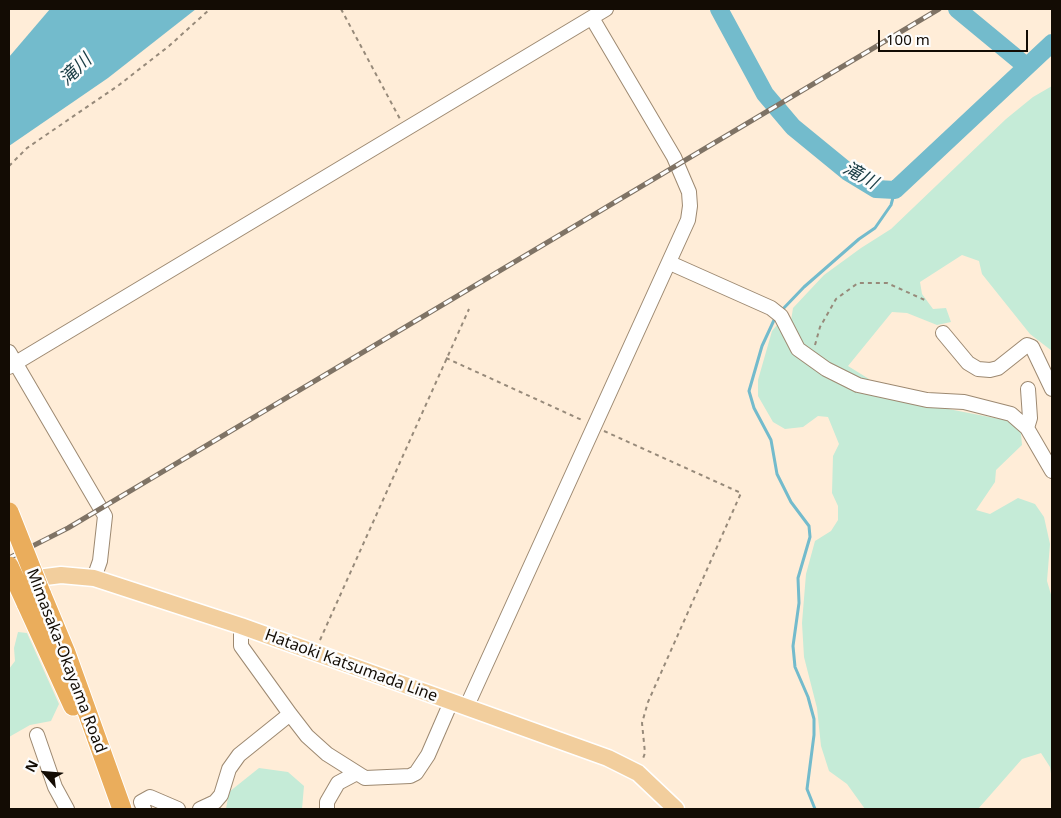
<!DOCTYPE html>
<html>
<head>
<meta charset="utf-8">
<style>
	body { margin:0 }
	#map { position:relative; width:1061px; height:818px; overflow:hidden; background:#ffedd8; font-family:"Noto Sans",sans-serif }
	canvas { display:block }
	.frame { position:absolute; inset:0; border:10px solid #130c04; pointer-events:none }
	.north { position:absolute; left:20px; top:748px; width:50px; height:50px; -webkit-text-stroke:4px #fdfdfd; paint-order:stroke; rotate:297deg; font-size:14px; font-weight:700; line-height:20px; text-align:center; color:#130c04 }
	.north::after { content:''; display:block; margin:auto; width:18px; height:22px; background:#130c04; clip-path:polygon(50% 0,100% 100%,50% 72%,0 100%) }
	.scale { position:absolute; left:878px; top:30px; width:150px; height:22px; box-sizing:border-box; border:2px solid #130c04; border-top:0; padding-left:6px; font-size:15px; line-height:18px; white-space:nowrap; color:#130c04; -webkit-text-stroke:4px #fdfdfd; paint-order:stroke }
</style>
</head>
<body>
<div id="map">
<canvas width="1061" height="818"></canvas>
<div class="frame"></div>
<div class="north">N</div>
<div class="scale">100 m</div>
</div>
<script>
const ctx = document.querySelector('canvas').getContext('2d');
ctx.lineJoin = 'round';
function fill(path, color) {
  ctx.fillStyle = color;
  ctx.fill(path, 'evenodd');
}
function shape(rows) {
  const path = new Path2D();
  for (const r of rows) {
    path.moveTo(r[0], r[1]);
    for (let i = 2; i < r.length; i += 2) path.lineTo(r[i], r[i + 1]);
  }
  return path;
}
function strokePath(path, color, width, dash) {
  ctx.strokeStyle = color;
  ctx.lineWidth = width;
  ctx.lineCap = dash ? 'butt' : 'round';
  ctx.setLineDash(dash || []);
  ctx.stroke(path);
}
function write(font, color, halo, rows, align = 'center') {
  ctx.font = font + ' "Noto Sans","Noto Sans JP",sans-serif';
  ctx.lineWidth = 5;
  ctx.setLineDash([]);
  ctx.textBaseline = 'middle';
  ctx.strokeStyle = halo;
  ctx.fillStyle = color;
  for (const [text, x, y, turn = 0] of rows) {
    ctx.save();
    ctx.translate(x, y);
    ctx.rotate((+turn || 0) * Math.PI / 180);
    ctx.textAlign = isNaN(turn) ? turn : align;
    if (halo) ctx.strokeText(text, 0, 0);
    ctx.fillText(text, 0, 0);
    ctx.restore();
  }
}
fill(shape([
	[1052,86,1052,351,1030,334,982,274,979,261,962,255,920,282,922,294,933,309,946,308,951,322,937,325,907,313,892,312,848,366,869,379,877,395,1020,423,1022,445,996,470,995,482,976,510,990,514,1018,498,1035,504,1044,517,1050,544,1047,581,1052,598,1052,780,1050,767,1041,753,1022,759,978,809,865,809,847,784,829,771,821,746,817,708,804,657,802,623,806,574,815,541,831,531,838,520,838,506,832,493,833,456,839,444,828,417,818,416,803,427,785,429,773,422,758,396,758,380,772,331,777,325,783,327,791,321,793,308,824,275,861,248,891,229,1006,119,1033,97],
	[18,632,27,633,59,704,51,721,30,725,9,737,9,669,15,661,14,648],
	[259,768,288,772,304,786,302,809,226,809,229,792]
]), '#c5ebd7');
fill(shape([
	[50,9,196,9,108,78,9,146,9,57]
]), '#73bbcc');
strokePath(shape([
	[781,311,804,287,859,239,875,228,891,205,895,190],
	[775,318,762,346,749,391,754,408,771,440,777,474,791,502,809,526,810,537,798,578,799,603,793,646,795,667,808,697,814,719,814,735,807,789,815,809]
]), '#73bbcc', 3);
strokePath(shape([
	[719,9,765,94,793,127,848,172,876,189,895,190,1052,43],
	[957,9,1026,66]
]), '#73bbcc', 18);
const minor = shape([
	[670,263,771,308,781,316,798,349,826,369,858,385,927,400,964,402,1011,414,1027,428,1052,471],
	[943,333,968,363,978,369,990,370,998,368,1027,345,1032,347,1052,389],
	[9,352,105,516,100,561,94,578],
	[9,367,606,9],
	[1027,428,1030,418,1028,389],
	[241,626,241,646,290,714,307,736,327,754,365,778,410,776,416,773,428,755,451,702],
	[466,708,688,220,690,206,689,192,674,157,592,18],
	[37,735,55,787,67,809],
	[144,809,141,802,150,797,178,809],
	[200,809,215,802,221,795,229,769,239,755,290,714],
	[327,809,327,802,338,783,355,774]
]);
const major = shape([
	[22,580,61,575,94,578,241,626,608,758,638,773,676,809]
]);
const highway = shape([
	[41,593,66,653,122,809],
	[26,603,73,706]
]);
strokePath(minor, '#9d8971', 16);
strokePath(major, '#fff', 19);
strokePath(highway, '#fff', 21);
strokePath(shape([
	[341,9,400,119],
	[9,166,27,148,119,85,169,46,210,9],
	[815,345,820,327,836,299,858,283,887,283,927,301],
	[446,358,584,421],
	[604,431,741,493,648,702,642,723,645,753,642,761],
	[320,640,469,309]
]), '#978a7a', 2, [4, 4]);
strokePath(minor, '#fff', 14);
strokePath(major, '#f2ce9d', 16);
strokePath(highway, '#eaad5c', 19);
const rail = shape([
	[9,558,68,528,939,9]
]);
strokePath(rail, '#7f7365', 5);
strokePath(rail, '#fdfdfd', 3, [9]);
const highwayBridge = shape([
	[9,512,41,593],
	[9,566,26,603]
]);
strokePath(highwayBridge, '#fff', 21, []);
strokePath(highwayBridge, '#eaad5c', 19);
write('16px', '#130c04', '#fdfdfd', [
	["Mimasaka-Okayama Road",66,661,69],
	["Hataoki Katsumada Line",351,666,20]
]);
write('italic 18px', '#183b43', '#fdfdfd', [
	["滝川",76,70,-44],
	["滝川",860,176,29]
]);
</script>
</body>
</html>
